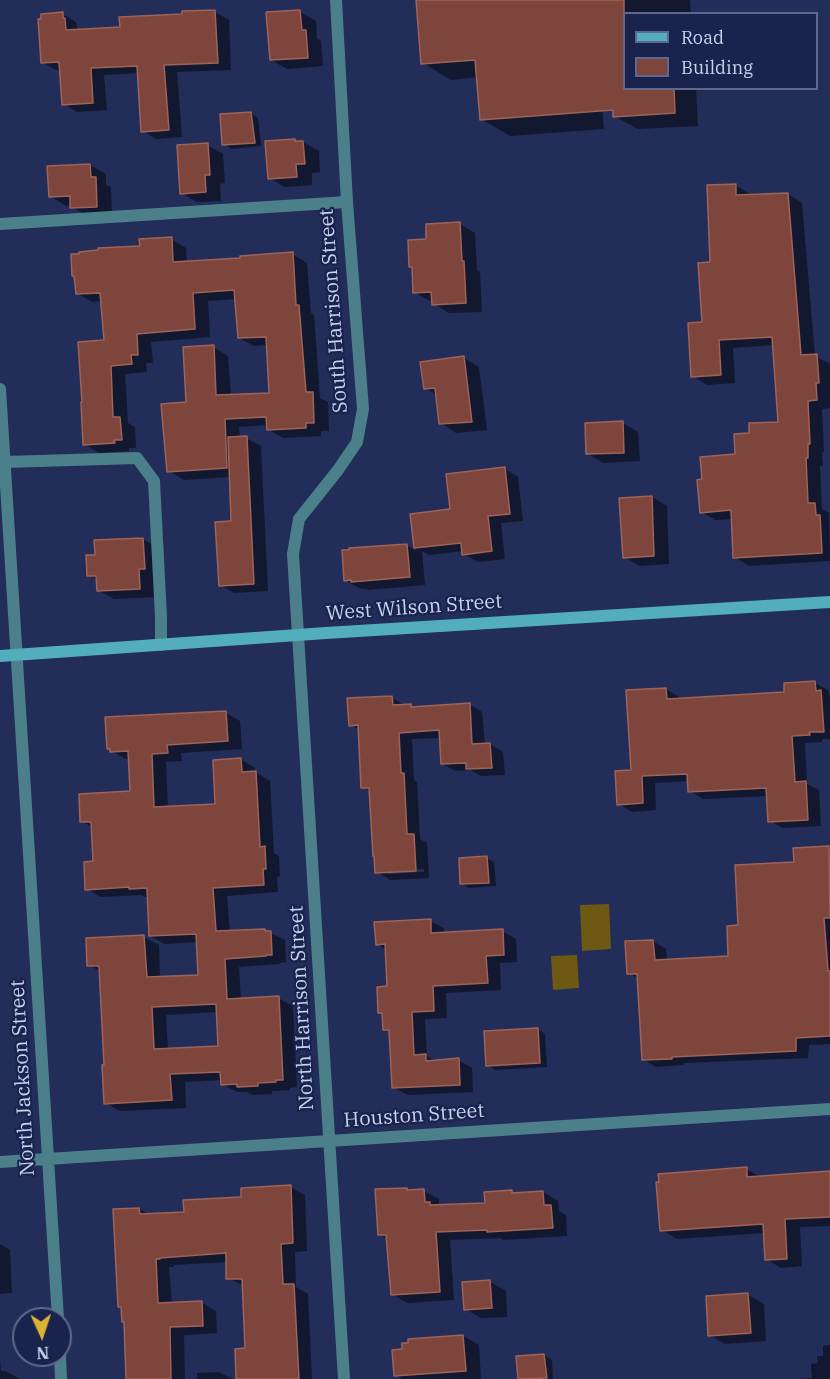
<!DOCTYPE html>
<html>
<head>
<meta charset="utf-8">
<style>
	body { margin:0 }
	#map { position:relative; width:830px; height:1379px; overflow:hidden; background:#222d59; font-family:"IBM Plex Serif",serif }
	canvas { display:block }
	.legend { position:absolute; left:623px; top:12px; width:195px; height:78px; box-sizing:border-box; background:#19234d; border:2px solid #5f698d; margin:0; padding:8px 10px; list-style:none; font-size:18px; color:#c8d2ed }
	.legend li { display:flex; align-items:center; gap:12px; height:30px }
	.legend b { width:30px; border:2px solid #5f698d }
	.north { position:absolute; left:12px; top:1307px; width:60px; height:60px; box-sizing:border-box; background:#19234d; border:2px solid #5f698d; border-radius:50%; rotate:177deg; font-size:16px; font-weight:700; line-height:24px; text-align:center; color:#c8d2ed }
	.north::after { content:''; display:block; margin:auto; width:21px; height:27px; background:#dbb333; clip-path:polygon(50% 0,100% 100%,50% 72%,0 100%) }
</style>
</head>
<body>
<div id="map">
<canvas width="830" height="1379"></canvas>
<ul class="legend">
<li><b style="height:8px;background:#52adbc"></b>Road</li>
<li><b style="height:16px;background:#7d453b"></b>Building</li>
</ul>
<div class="north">N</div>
</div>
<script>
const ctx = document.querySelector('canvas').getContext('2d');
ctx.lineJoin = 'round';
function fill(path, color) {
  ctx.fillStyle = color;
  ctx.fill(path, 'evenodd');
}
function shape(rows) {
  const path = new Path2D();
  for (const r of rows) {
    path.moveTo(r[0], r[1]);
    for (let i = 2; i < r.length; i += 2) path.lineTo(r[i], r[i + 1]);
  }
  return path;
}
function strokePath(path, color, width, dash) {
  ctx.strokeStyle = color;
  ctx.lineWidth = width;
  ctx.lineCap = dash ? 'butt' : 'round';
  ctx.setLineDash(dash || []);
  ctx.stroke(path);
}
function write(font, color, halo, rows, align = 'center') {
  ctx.font = font + ' "IBM Plex Serif",serif';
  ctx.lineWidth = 4.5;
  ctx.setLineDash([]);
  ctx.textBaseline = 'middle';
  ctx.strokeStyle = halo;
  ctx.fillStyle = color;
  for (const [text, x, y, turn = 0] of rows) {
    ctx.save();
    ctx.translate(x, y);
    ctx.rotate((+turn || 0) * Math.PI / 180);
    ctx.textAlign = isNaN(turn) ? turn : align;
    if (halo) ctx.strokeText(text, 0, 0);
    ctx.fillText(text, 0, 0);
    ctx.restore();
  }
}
fill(shape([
	[609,904,611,949,582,951,580,905],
	[577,955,579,988,553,990,551,956]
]), '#6e5914');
fill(shape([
	[418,0,594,0,604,129,510,136,481,119,478,77,451,80,423,63],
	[608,0,690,0,691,14,624,14,624,88,696,88,698,126,638,129,614,116],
	[215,12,229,20,231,70,177,72,182,137,156,139,143,131,139,73,104,75,107,110,77,112,64,104,61,70,56,70,42,62,62,14,76,22,78,31,121,29],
	[300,12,316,21,317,38,321,41,323,66,287,69,271,60],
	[251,113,258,118,261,146,231,149,224,144],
	[295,141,298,143,303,142,319,151,320,172,312,173,312,185,285,187,269,178],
	[207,145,223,154,225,183,220,184,221,201,197,202,181,193],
	[90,165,106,174,106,185,111,187,112,215,88,216,72,207,72,205,66,206,50,196],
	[735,185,750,194,750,196,788,194,802,203,815,356,830,364,830,408,822,409,824,452,822,452,823,466,820,466,822,509,829,513,830,561,749,566,735,557,733,519,716,520,701,512,704,481,737,456,751,434,779,423,774,345,733,348,735,383,707,385,693,376,704,323,711,263],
	[460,224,475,233,477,270,480,272,482,312,449,313,434,304,433,301,430,301,414,292,413,268,410,267,428,240],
	[171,239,186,248,187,263,292,254,307,263,311,313,314,315,320,398,328,402,329,431,321,431,321,436,283,438,268,429,268,425,239,427,240,438,246,438,261,446,268,591,234,593,220,585,232,522,231,477,184,480,169,471,187,403,213,347,228,356,231,396,271,394,268,345,254,346,239,338,236,299,208,301,210,337,151,342,153,363,146,363,147,372,125,374,128,423,135,427,136,448,129,448,129,451,99,453,84,444,106,342,102,301,92,302,77,293,141,248],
	[464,358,479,367,487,430,456,433,441,423,437,395,425,388],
	[623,423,638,432,640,461,603,463,587,453],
	[505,469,518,477,523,521,501,523,505,559,478,562,464,554,464,551,429,555,422,551,425,585,368,590,366,589,361,589,345,580,407,545,416,551,412,515,452,511],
	[652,497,667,506,669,564,640,566,624,557],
	[143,539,158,548,156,597,114,599,98,590,98,580,89,575,96,556],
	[815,683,828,690,829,696,830,697,830,739,822,739,822,742,805,743,807,784,819,790,821,826,783,828,770,821,768,796,703,799,690,791,689,781,655,783,656,810,632,812,619,804,666,689,679,697,679,700,786,694],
	[392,698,405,705,414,708,469,704,482,712,485,745,490,744,503,752,505,775,481,776,471,770,456,771,442,764,441,738,412,739,414,780,417,782,420,839,427,843,429,878,390,880,377,872,371,792,363,787,360,730,351,725],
	[424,869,424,872,388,874,388,871],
	[226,713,240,721,242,749,181,753,182,761,166,762,168,808,216,805,240,759,255,768,255,772,270,781,274,853,279,856,280,876,277,877,278,892,227,896,230,932,264,930,285,940,286,962,280,963,280,964,239,967,241,1000,278,998,293,1006,297,1087,290,1088,290,1090,272,1091,272,1094,253,1095,247,1092,237,1092,222,1084,222,1080,185,1082,186,1108,120,1111,106,1103,106,1066,101,972,89,965,144,937,159,945,160,978,199,976,198,942,165,944,150,936,148,897,145,897,142,895,101,897,87,889,95,863,93,828,82,821,132,792,130,759,126,759,111,751],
	[218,1012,220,1047,168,1050,166,1015],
	[829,847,830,848,830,1044,809,1045,808,1058,684,1063,684,1065,656,1067,643,1059,639,979,629,973,653,941,666,949,667,961,730,958,740,927,795,863],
	[487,858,494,862,496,886,469,888,462,883],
	[430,921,444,928,444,934,502,931,516,939,517,962,500,963,501,990,446,993,447,1018,425,1019,427,1056,436,1061,458,1060,472,1068,473,1092,408,1095,394,1088,391,1033,385,1030,384,1015,380,1013,389,987,387,950,377,944],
	[538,1029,545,1034,547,1067,495,1070,488,1065],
	[746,1169,761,1177,830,1173,830,1226,800,1227,802,1266,781,1268,766,1259,765,1233,677,1239,662,1230],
	[290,1187,305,1195,307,1251,295,1252,296,1287,308,1294,312,1379,238,1379,247,1350,244,1286,228,1278,227,1262,174,1265,174,1267,169,1267,172,1304,201,1302,216,1311,217,1333,184,1335,185,1379,126,1379,126,1323,122,1308,120,1307,139,1209,150,1215,186,1213],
	[407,1189,410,1191,424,1191,439,1199,439,1206,486,1204,511,1191,516,1194,543,1192,558,1201,559,1211,566,1215,567,1236,503,1240,500,1238,450,1240,454,1300,407,1303,392,1294,388,1240,379,1234],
	[0,1244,10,1250,12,1293,0,1294],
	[490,1282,506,1291,507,1317,481,1318,465,1309],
	[748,1295,764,1304,766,1341,725,1344,710,1335],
	[463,1336,479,1345,481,1379,402,1379,396,1375,404,1351,410,1344,410,1340],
	[830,1345,830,1379,802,1379,812,1378,811,1364,818,1363,817,1356,823,1356,823,1346],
	[544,1355,552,1360,553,1379,519,1379,518,1357],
	[0,1359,1,1371,5,1371,20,1379,0,1379],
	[219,1372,232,1379,197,1379,197,1373]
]), '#0007');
const building = shape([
	[416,0,624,0,624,88,674,88,675,113,613,117,613,110,480,120,475,60,421,64,416,0],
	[215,10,218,63,164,65,169,130,141,132,137,66,91,68,93,103,62,105,59,62,41,63,38,19,41,19,41,14,63,12,63,18,65,18,66,30,120,27,119,17,182,14,182,11,215,10],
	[300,10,302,30,306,30,308,58,270,60,266,12,300,10],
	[251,112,255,143,222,145,220,114,251,112],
	[295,139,295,141,303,141,305,164,296,164,297,177,268,179,265,141,295,139],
	[208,143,210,175,205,175,206,192,180,194,177,145,208,143],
	[90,164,91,177,96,177,97,207,70,208,70,196,49,197,47,166,90,164],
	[736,184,736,195,788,193,801,355,817,354,819,383,816,383,817,400,808,401,810,444,808,444,808,458,806,458,808,503,815,503,816,515,820,515,822,553,733,558,731,510,700,513,697,480,702,479,700,457,735,454,734,434,749,433,749,423,778,422,772,337,719,340,721,375,691,377,688,323,702,322,698,263,710,262,707,185,736,184],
	[460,222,462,261,464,261,466,303,432,305,431,292,413,293,412,267,409,267,408,240,426,239,426,224,460,222],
	[172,237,173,262,240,258,240,256,293,252,296,305,299,305,306,392,313,392,314,423,306,423,306,428,267,430,266,417,225,419,227,468,167,472,161,404,186,402,183,347,214,345,216,395,269,393,266,337,238,338,234,290,193,293,195,329,137,334,138,355,131,355,132,364,111,366,113,417,120,417,122,440,114,440,115,443,83,445,81,402,82,402,78,342,104,340,100,293,76,294,74,276,72,276,71,254,79,254,79,252,98,250,98,248,140,246,139,239,172,237],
	[464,356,472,422,439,424,435,388,424,389,420,362,464,356],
	[623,421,624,453,586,454,585,423,623,421],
	[247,436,254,584,219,586,215,522,231,521,228,437,247,436],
	[505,467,510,514,488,516,492,551,462,555,461,543,414,548,410,514,450,509,446,474,505,467],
	[652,496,654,556,623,558,619,498,652,496],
	[143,538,145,569,139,569,140,589,97,591,96,576,87,576,86,555,95,555,94,540,143,538],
	[407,544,410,577,351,582,351,580,344,581,342,550,349,550,349,548,407,544],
	[815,681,816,691,821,690,824,732,809,732,810,735,792,736,795,782,806,781,808,820,768,822,766,788,688,792,687,774,642,776,643,803,617,805,615,771,631,770,626,690,666,688,667,699,784,692,784,683,815,681],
	[392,696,393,705,411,704,411,707,470,703,472,744,490,743,492,768,466,769,466,763,441,764,439,730,399,733,401,773,404,773,407,834,414,834,416,871,375,873,374,856,373,856,369,788,361,788,358,725,349,726,347,698,392,696],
	[226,711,228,741,167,745,168,753,152,754,154,807,215,804,213,760,241,758,242,772,256,771,260,847,265,846,266,869,263,869,264,885,213,888,216,931,265,929,265,931,271,931,272,955,266,955,266,956,225,959,227,999,279,996,283,1080,276,1080,276,1082,258,1083,258,1086,237,1087,237,1084,221,1085,220,1072,170,1074,172,1100,104,1104,102,1065,104,1065,99,966,87,966,86,938,144,935,147,977,198,975,196,934,149,936,147,888,129,889,129,887,85,890,84,862,93,861,91,822,80,822,79,794,130,791,128,751,110,752,110,749,107,749,105,717,226,711],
	[216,1004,218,1046,154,1049,152,1007,216,1004],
	[829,846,830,918,824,918,828,971,830,971,830,1036,796,1038,796,1051,672,1057,672,1059,642,1060,637,974,627,974,625,941,653,940,655,960,728,956,727,926,738,925,735,865,794,862,793,848,829,846],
	[487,856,489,883,460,884,459,858,487,856],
	[431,919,431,933,503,929,504,955,486,956,488,983,433,986,434,1011,412,1012,414,1055,426,1054,426,1061,459,1058,460,1085,392,1088,389,1030,383,1030,382,1013,378,1013,377,987,387,986,385,944,376,945,374,922,431,919],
	[538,1028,540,1063,486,1066,484,1031,538,1028],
	[747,1167,747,1177,830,1171,830,1217,785,1219,787,1259,765,1260,763,1224,660,1231,656,1182,659,1182,658,1174,747,1167],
	[291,1185,293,1243,281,1244,283,1284,294,1284,299,1379,236,1379,235,1349,245,1348,242,1279,226,1279,226,1253,160,1258,160,1259,156,1259,158,1303,202,1301,203,1326,170,1327,171,1379,126,1379,124,1322,122,1322,121,1307,118,1307,113,1209,139,1208,140,1214,184,1212,183,1200,241,1197,241,1188,291,1185],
	[407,1188,407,1190,424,1189,425,1202,430,1202,430,1205,485,1203,484,1192,512,1190,512,1193,543,1191,544,1205,551,1205,553,1228,487,1232,487,1230,436,1232,440,1292,391,1295,386,1235,378,1235,375,1189,407,1188],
	[490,1280,492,1308,464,1310,462,1282,490,1280],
	[748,1293,751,1333,708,1336,706,1296,748,1293],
	[463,1335,466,1371,394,1376,392,1350,402,1349,402,1343,408,1343,408,1339,463,1335],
	[544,1354,547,1378,518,1379,516,1356,544,1354]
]);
fill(building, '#7d453b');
strokePath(building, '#9f6359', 1.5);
strokePath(shape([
	[0,224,347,202],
	[5,462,137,458,154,481,161,617,161,645]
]), '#4b808a', 12);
strokePath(shape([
	[336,0,347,202,363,409,357,442,338,470,299,519,293,554,344,1379],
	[0,389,58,1319],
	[0,1162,830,1109],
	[60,1355,61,1379]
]), '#4b808a', 12);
strokePath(shape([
	[0,656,326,633,830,602]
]), '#52adbc', 12);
write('20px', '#c8d2ed', '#19234d', [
	["South Harrison Street",334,311,-94],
	["West Wilson Street",414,608,-4],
	["North Harrison Street",302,1008,-93],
	["North Jackson Street",23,1078,-93],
	["Houston Street",414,1116,-4]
]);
</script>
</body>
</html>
